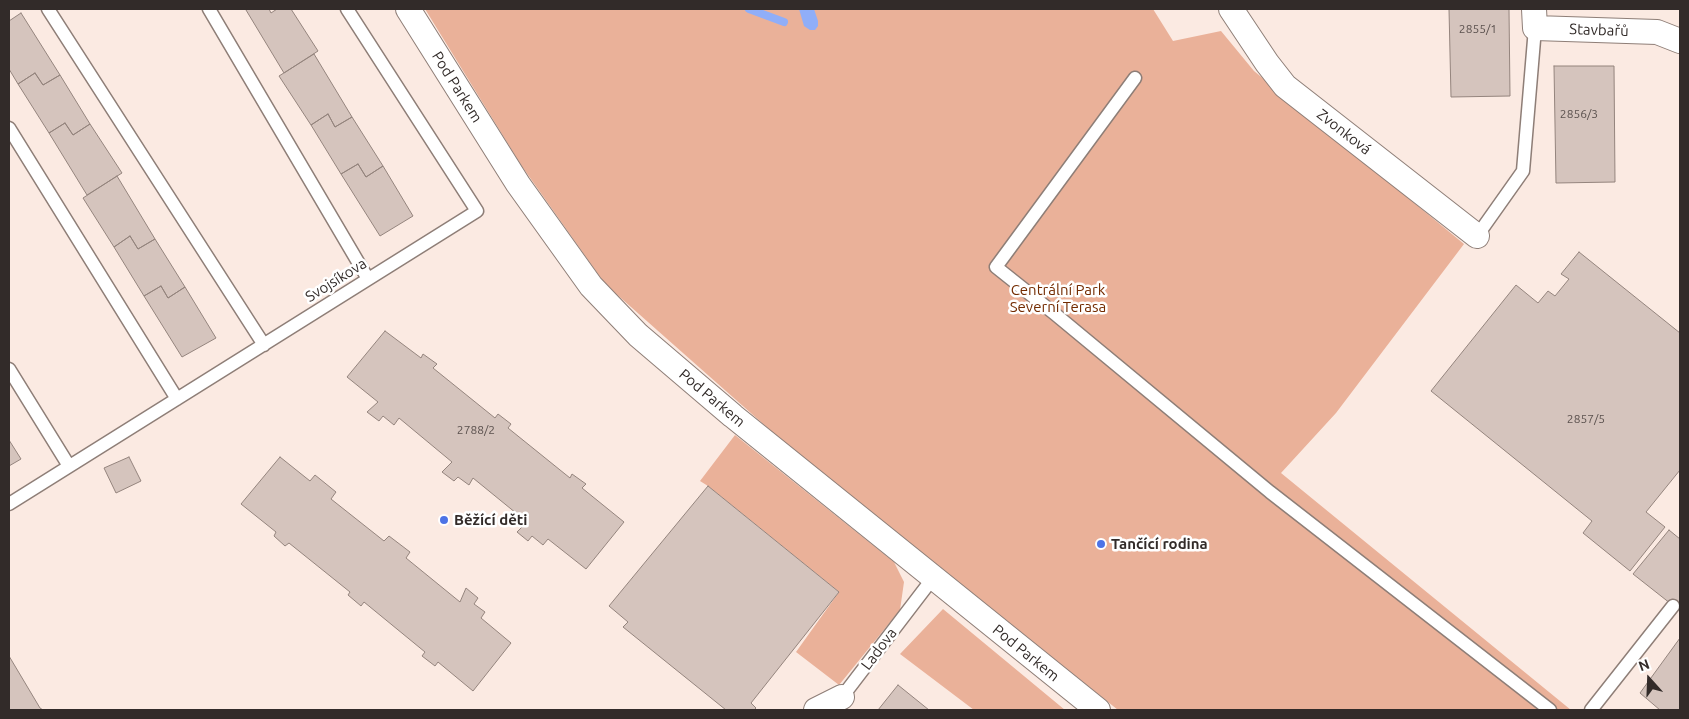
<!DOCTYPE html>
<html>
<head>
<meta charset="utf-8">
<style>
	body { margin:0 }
	#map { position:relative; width:1689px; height:719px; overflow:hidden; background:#fbeae2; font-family:Ubuntu,sans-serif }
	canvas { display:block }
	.frame { position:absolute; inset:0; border:10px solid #322b29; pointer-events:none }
	.north { position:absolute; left:1624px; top:654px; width:50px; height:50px; -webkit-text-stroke:4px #fff; paint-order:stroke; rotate:340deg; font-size:14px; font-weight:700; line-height:20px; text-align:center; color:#322b29 }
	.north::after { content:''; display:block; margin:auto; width:18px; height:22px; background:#322b29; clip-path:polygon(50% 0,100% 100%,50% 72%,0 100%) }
</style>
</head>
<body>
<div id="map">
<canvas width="1689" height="719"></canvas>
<div class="frame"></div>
<div class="north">N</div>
</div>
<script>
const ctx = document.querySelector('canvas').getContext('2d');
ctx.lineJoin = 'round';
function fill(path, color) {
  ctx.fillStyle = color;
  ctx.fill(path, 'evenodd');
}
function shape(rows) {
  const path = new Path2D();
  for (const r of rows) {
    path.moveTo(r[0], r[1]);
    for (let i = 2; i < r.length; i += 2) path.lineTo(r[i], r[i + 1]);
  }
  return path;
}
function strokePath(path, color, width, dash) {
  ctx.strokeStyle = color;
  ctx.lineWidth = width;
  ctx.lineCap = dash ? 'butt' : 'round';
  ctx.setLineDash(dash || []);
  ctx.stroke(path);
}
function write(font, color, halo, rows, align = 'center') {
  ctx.font = font + ' Ubuntu,sans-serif';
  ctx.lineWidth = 5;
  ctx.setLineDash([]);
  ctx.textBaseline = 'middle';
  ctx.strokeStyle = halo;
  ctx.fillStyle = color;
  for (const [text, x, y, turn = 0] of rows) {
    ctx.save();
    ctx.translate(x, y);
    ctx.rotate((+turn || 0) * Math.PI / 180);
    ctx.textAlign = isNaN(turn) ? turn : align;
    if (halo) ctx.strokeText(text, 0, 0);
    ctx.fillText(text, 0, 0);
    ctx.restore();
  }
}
fill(shape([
	[425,9,1153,9,1173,41,1221,31,1254,71,1464,244,1336,413,1281,473,1571,710,1118,710,770,430,605,284,521,165],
	[735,435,894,562,904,582,900,610,839,685,796,652,839,592,708,486,700,481],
	[943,609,1065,710,974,710,900,654]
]), '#eab199');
fill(shape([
	[799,9,814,9,818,21,818,26,815,30,810,30,804,26]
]), '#90aef8');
strokePath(shape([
	[749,9,784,22]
]), '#90aef8', 8);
const building = shape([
	[248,9,269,9,271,13,277,9,291,9,318,51,284,73,246,10,248,9],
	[1449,9,1509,9,1510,96,1451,97,1449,9],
	[21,13,60,75,43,85,35,73,18,84,9,69,9,21,21,13],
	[314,54,352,117,335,127,328,114,311,125,279,76,314,54],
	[1554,66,1614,66,1615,182,1556,183,1554,66],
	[35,73,43,85,60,75,90,124,73,135,65,123,49,133,18,84,35,73],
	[328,114,335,127,352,117,383,166,366,177,358,164,341,174,311,125,328,114],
	[65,123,73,135,90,124,122,173,87,195,49,133,65,123],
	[358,164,366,177,383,166,413,216,380,236,341,174,358,164],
	[117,176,155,239,138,249,130,236,114,247,83,198,117,176],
	[130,236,138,249,155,239,185,287,168,298,161,286,144,296,114,247,130,236],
	[1579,252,1680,333,1680,470,1646,512,1665,527,1630,571,1583,533,1592,521,1431,391,1516,285,1538,303,1548,291,1555,296,1569,279,1561,274,1579,252],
	[161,286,168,298,185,287,216,338,182,357,144,296,161,286],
	[385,331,421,358,423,354,437,364,433,368,495,418,498,414,511,424,508,428,570,478,572,474,586,484,582,488,624,522,586,569,548,539,543,545,532,536,528,541,517,532,527,522,473,478,469,485,458,477,454,481,442,472,452,462,399,418,394,425,383,416,379,421,367,412,378,402,347,377,385,331],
	[9,440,21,459,9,466,9,440],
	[129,457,141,481,116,493,104,468,129,457],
	[280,457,310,481,315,475,336,492,331,499,384,541,389,536,410,552,406,558,460,602,466,588,478,598,474,604,485,612,481,618,511,643,473,691,438,662,435,666,422,656,425,652,364,602,361,606,348,595,350,592,289,543,285,546,274,536,276,532,241,504,280,457],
	[708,486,839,592,751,703,756,708,754,710,726,710,623,627,628,622,609,606,708,486],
	[1669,530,1680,539,1680,611,1633,574,1669,530],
	[1680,638,1680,710,1660,710,1640,693,1680,638],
	[9,656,40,708,43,710,9,710,9,656],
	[898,685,929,710,878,710,898,685]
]);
fill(building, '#d5c4bd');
strokePath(building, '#94847d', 1);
const lane = shape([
	[48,9,264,345],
	[209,9,368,279],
	[1135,78,996,267,1055,314,1270,492,1550,710],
	[9,128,177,399],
	[1477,236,1523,171,1535,28],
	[9,369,69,466],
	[9,504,477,211,347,9],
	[842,697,933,578],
	[1591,710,1673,606]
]);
const street = shape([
	[408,9,518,184,591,286,638,335,733,416,1098,710],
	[1231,9,1267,63,1285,86,1477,236],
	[1534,9,1535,28,1657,32,1680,41],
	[816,710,842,697]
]);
strokePath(lane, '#8e7e77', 15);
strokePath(street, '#8e7e77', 26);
strokePath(lane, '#fff', 12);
strokePath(street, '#fff', 24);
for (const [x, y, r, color] of [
	[444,520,5,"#4d73e6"],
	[1101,544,5,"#4d73e6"]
]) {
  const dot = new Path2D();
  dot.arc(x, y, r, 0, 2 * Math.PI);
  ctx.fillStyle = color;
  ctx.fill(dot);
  strokePath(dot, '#fff', 2);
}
write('12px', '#5b514e', null, [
	["2855/1",1478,29],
	["2856/3",1579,114],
	["2857/5",1586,419],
	["2788/2",476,430]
]);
write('15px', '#322b29', '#fff', [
	["Stavbařů",1599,30,2],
	["Pod Parkem",457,87,58],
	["Zvonková",1344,132,38],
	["Svojsíkova",336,280,-32],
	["Pod Parkem",712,398,40],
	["Ladova",879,649,-53],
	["Pod Parkem",1026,653,39]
]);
write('15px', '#732b00', '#fff', [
	["Centrální Park",1058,290],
	["Severní Terasa",1058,307]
]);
write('bold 15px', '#322b29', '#fff', [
	["Běžící děti",454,520],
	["Tančící rodina",1111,544]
], 'left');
</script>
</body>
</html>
